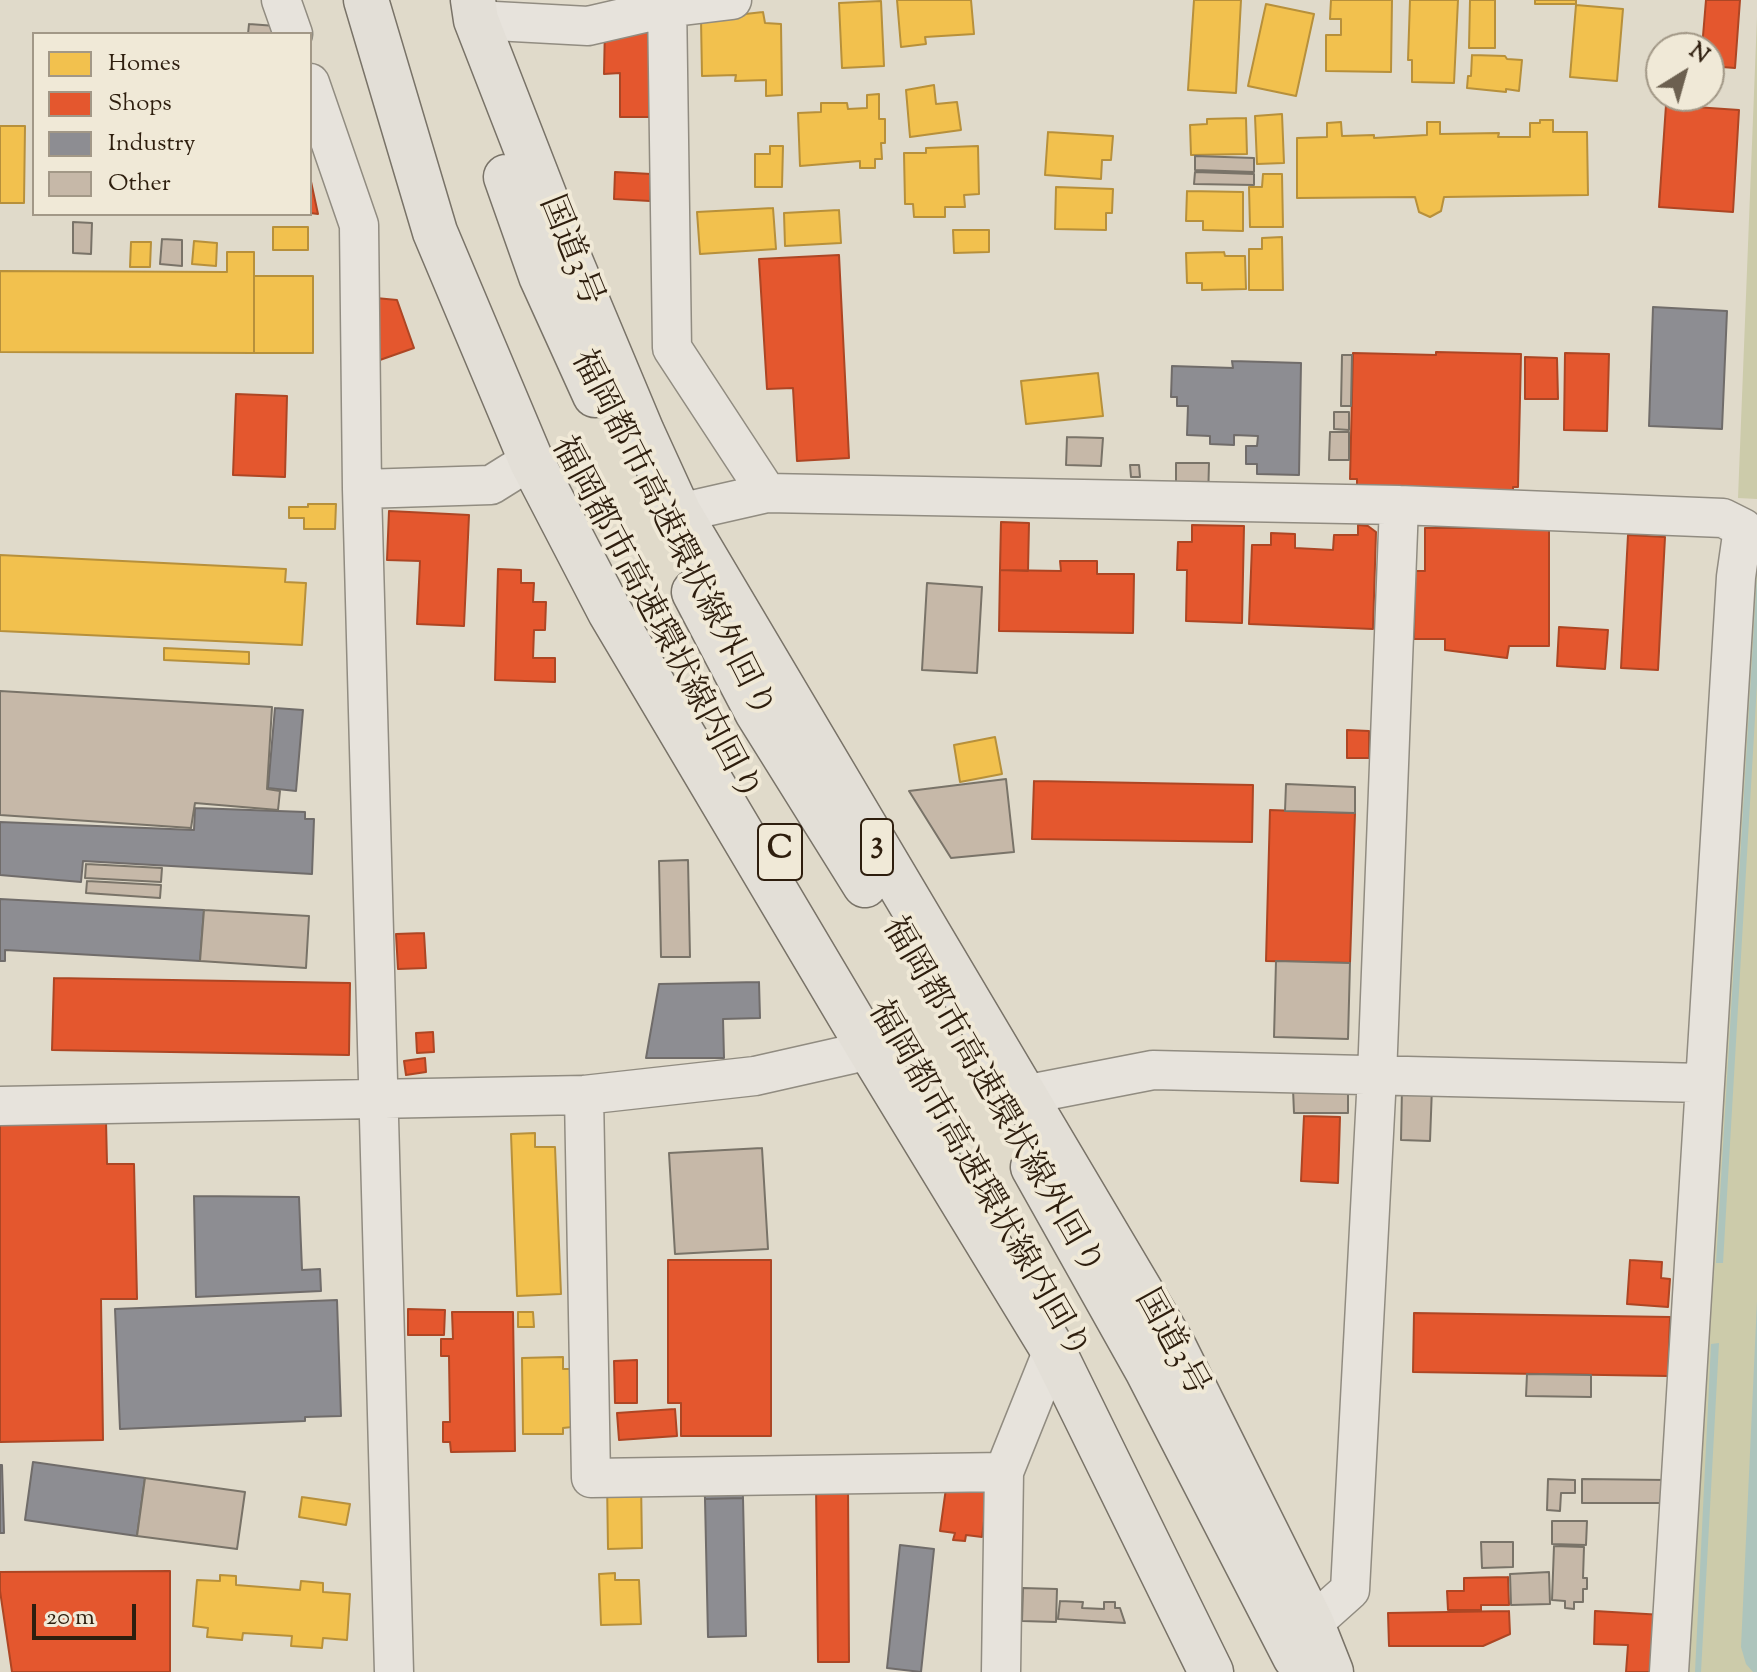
<!DOCTYPE html>
<html>
<head>
<meta charset="utf-8">
<style>
	body { margin:0 }
	#map { position:relative; width:1757px; height:1672px; overflow:hidden; background:#e0daca; font-family:"Sorts Mill Goudy",serif }
	canvas { display:block }
	.legend { position:absolute; left:32px; top:32px; width:280px; height:184px; box-sizing:border-box; background:#f0e9d7; border:2px solid #a29887; margin:0; padding:10px 14px; list-style:none; font-size:24px; color:#2e1e0e }
	.legend li { display:flex; align-items:center; gap:16px; height:40px }
	.legend b { width:40px; border:2px solid #a29887 }
	.north { position:absolute; left:1645px; top:32px; width:80px; height:80px; box-sizing:border-box; background:#f0e9d7; border:2px solid #a29887; border-radius:50%; rotate:37deg; font-size:22px; font-weight:700; line-height:32px; text-align:center; color:#2e1e0e }
	.north::after { content:''; display:block; margin:auto; width:28px; height:36px; background:#6c6050; clip-path:polygon(50% 0,100% 100%,50% 72%,0 100%) }
	.scale { position:absolute; left:32px; top:1604px; width:104px; height:36px; box-sizing:border-box; border:4px solid #2e1e0e; border-top:0; padding-left:10px; font-size:24px; line-height:28px; white-space:nowrap; color:#2e1e0e; -webkit-text-stroke:6px #f0e9d7; paint-order:stroke }
</style>
</head>
<body>
<div id="map">
<canvas width="1757" height="1672"></canvas>
<ul class="legend">
<li><b style="height:22px;background:#f2c14e"></b>Homes</li>
<li><b style="height:22px;background:#e4572e"></b>Shops</li>
<li><b style="height:22px;background:#8d8d92"></b>Industry</li>
<li><b style="height:22px;background:#c6b8a8"></b>Other</li>
</ul>
<div class="north">N</div>
<div class="scale">20 m</div>
</div>
<script>
const ctx = document.querySelector('canvas').getContext('2d');
ctx.lineJoin = 'round';
function fill(path, color) {
  ctx.fillStyle = color;
  ctx.fill(path, 'evenodd');
}
function shape(rows) {
  const path = new Path2D();
  for (const r of rows) {
    path.moveTo(r[0], r[1]);
    for (let i = 2; i < r.length; i += 2) path.lineTo(r[i], r[i + 1]);
  }
  return path;
}
function strokePath(path, color, width, dash) {
  ctx.strokeStyle = color;
  ctx.lineWidth = width;
  ctx.lineCap = dash ? 'butt' : 'round';
  ctx.setLineDash(dash || []);
  ctx.stroke(path);
}
function write(font, color, halo, rows, align = 'center') {
  ctx.font = font + ' "Sorts Mill Goudy","Noto Serif JP",serif';
  ctx.lineWidth = 8;
  ctx.setLineDash([]);
  ctx.textBaseline = 'middle';
  ctx.strokeStyle = halo;
  ctx.fillStyle = color;
  for (const [text, x, y, turn = 0] of rows) {
    ctx.save();
    ctx.translate(x, y);
    ctx.rotate((+turn || 0) * Math.PI / 180);
    ctx.textAlign = isNaN(turn) ? turn : align;
    if (halo) ctx.strokeText(text, 0, 0);
    ctx.fillText(text, 0, 0);
    ctx.restore();
  }
}
fill(shape([
	[1757,17,1757,499,1738,498],
	[1757,560,1757,1672,1689,1672,1746,574]
]), '#cccbaa');
fill(shape([
	[1757,575,1757,684,1723,1263,1716,1263],
	[1757,1301,1757,1672,1753,1672,1746,1664,1741,1647],
	[1719,1343,1701,1672,1695,1672,1711,1344]
]), '#adc4bc');
const homes = shape([
	[897,0,971,0,974,34,925,37,926,44,901,47,897,0],
	[1194,0,1241,0,1236,93,1188,90,1194,0],
	[1331,0,1392,0,1391,72,1326,71,1326,35,1341,35,1341,19,1330,19,1331,0],
	[1410,0,1458,0,1454,83,1412,82,1412,60,1408,60,1410,0],
	[1470,0,1495,0,1495,48,1469,48,1470,0],
	[1535,0,1576,0,1576,4,1535,4,1535,0],
	[881,1,884,66,842,68,839,3,881,1],
	[1266,4,1314,14,1296,96,1248,86,1266,4],
	[1576,5,1623,9,1617,81,1570,77,1576,5],
	[763,12,765,23,781,24,782,95,766,96,766,80,735,81,736,75,702,76,701,19,763,12],
	[1472,55,1505,56,1507,59,1522,60,1519,91,1506,89,1506,92,1467,88,1468,76,1471,76,1472,55],
	[934,85,936,104,957,102,961,130,910,137,906,90,934,85],
	[879,94,879,119,885,119,885,143,881,143,882,159,875,159,875,168,860,168,860,161,800,166,798,113,821,112,821,103,847,103,848,109,867,108,867,95,879,94],
	[1282,114,1284,163,1257,164,1255,116,1282,114],
	[1246,118,1247,154,1191,155,1190,125,1207,124,1207,119,1246,118],
	[1540,120,1553,120,1553,132,1587,132,1588,195,1444,197,1441,211,1430,217,1419,212,1415,197,1297,198,1297,138,1327,137,1327,123,1341,122,1342,136,1374,135,1374,138,1427,135,1427,122,1440,122,1440,134,1499,133,1498,137,1530,137,1530,123,1540,123,1540,120],
	[0,126,25,126,24,203,0,203,0,126],
	[1048,132,1113,136,1111,160,1102,160,1101,179,1045,175,1048,132],
	[770,146,783,146,782,187,755,187,755,154,770,154,770,146],
	[978,146,979,194,964,195,965,207,945,207,945,217,914,217,913,204,905,204,904,153,926,153,926,148,978,146],
	[1263,174,1282,174,1283,227,1250,227,1249,187,1262,187,1263,174],
	[1056,187,1113,189,1112,213,1106,213,1106,230,1055,229,1056,187],
	[1187,191,1243,192,1243,231,1203,230,1203,221,1186,221,1187,191],
	[773,208,776,249,700,254,697,212,773,208],
	[839,210,841,243,785,246,784,213,839,210],
	[273,227,308,227,308,250,273,250,273,227],
	[953,230,989,230,989,252,954,253,953,230],
	[1282,237,1283,290,1249,290,1249,249,1262,249,1262,238,1282,237],
	[194,241,217,243,216,266,192,264,194,241],
	[131,242,151,242,150,267,130,267,131,242],
	[227,252,254,252,254,353,0,352,0,271,227,272,227,252],
	[1224,252,1225,256,1245,256,1246,289,1202,290,1202,283,1187,283,1186,253,1224,252],
	[254,276,313,276,313,353,254,353,254,276],
	[1098,373,1103,416,1026,424,1021,381,1098,373],
	[308,504,336,504,335,529,304,529,304,518,289,518,289,507,308,507,308,504],
	[0,555,286,569,285,582,306,583,302,645,0,631,0,555],
	[164,648,249,652,249,664,164,660,164,648],
	[995,737,1002,774,960,782,954,745,995,737],
	[535,1133,535,1147,555,1147,561,1294,517,1296,511,1134,535,1133],
	[518,1312,533,1312,534,1327,518,1327,518,1312],
	[563,1357,563,1369,571,1369,572,1427,563,1428,563,1434,523,1434,522,1358,563,1357],
	[641,1479,642,1548,608,1549,607,1480,641,1479],
	[302,1497,350,1504,346,1525,299,1517,302,1497],
	[615,1573,615,1580,639,1580,641,1624,601,1625,599,1574,615,1573],
	[220,1575,236,1576,236,1585,300,1590,301,1581,323,1583,323,1592,350,1594,347,1640,323,1638,322,1648,291,1646,292,1636,243,1633,242,1640,207,1637,208,1628,193,1626,197,1580,220,1581,220,1575]
]);
fill(homes, '#f2c14e');
strokePath(homes, '#b7903b', 2);
const shops = shape([
	[1706,0,1740,0,1735,68,1709,66,1709,48,1702,48,1706,0],
	[656,21,656,117,620,117,620,73,604,74,605,25,656,21],
	[1666,105,1739,110,1733,212,1659,207,1666,105],
	[615,172,651,174,650,201,614,199,615,172],
	[310,177,318,214,310,213,310,177],
	[839,255,849,458,797,461,793,388,767,389,759,259,839,255],
	[376,298,397,300,414,348,377,361,376,298],
	[1436,352,1521,354,1518,487,1513,487,1513,491,1357,487,1357,479,1350,479,1353,353,1436,355,1436,352],
	[1565,353,1609,354,1607,431,1564,430,1565,353],
	[1525,357,1557,358,1558,399,1525,399,1525,357],
	[236,394,287,396,285,477,233,475,236,394],
	[389,511,469,515,464,626,417,624,420,561,387,560,389,511],
	[1001,522,1029,523,1028,571,1000,570,1001,522],
	[1192,525,1244,526,1242,623,1186,621,1187,570,1177,570,1178,542,1192,542,1192,525],
	[1358,525,1368,526,1376,532,1373,629,1249,624,1252,545,1271,545,1271,533,1295,534,1295,548,1333,550,1334,535,1358,535,1358,525],
	[1425,528,1549,528,1549,646,1509,646,1507,658,1445,650,1445,639,1414,639,1415,571,1425,571,1425,528],
	[1628,535,1665,537,1658,670,1621,668,1628,535],
	[1060,561,1097,561,1097,574,1134,574,1133,633,999,631,1000,570,1061,571,1060,561],
	[498,569,521,570,521,583,534,583,533,602,546,602,545,630,534,630,533,658,555,658,555,682,495,680,498,569],
	[1559,627,1608,630,1605,669,1557,666,1559,627],
	[1347,730,1369,731,1369,758,1347,758,1347,730],
	[1034,781,1253,785,1252,842,1032,839,1034,781],
	[1270,810,1355,813,1350,963,1266,961,1270,810],
	[424,933,426,968,398,969,396,934,424,933],
	[54,978,350,983,349,1055,52,1050,54,978],
	[433,1032,434,1052,417,1053,416,1033,433,1032],
	[425,1058,426,1072,406,1075,404,1061,425,1058],
	[1304,1116,1340,1117,1338,1183,1301,1181,1304,1116],
	[106,1121,107,1164,134,1164,137,1299,101,1299,103,1440,0,1442,0,1123,106,1121],
	[668,1260,771,1260,771,1436,681,1436,681,1403,668,1403,668,1260],
	[1630,1260,1662,1262,1661,1278,1670,1279,1668,1307,1627,1304,1630,1260],
	[408,1309,445,1310,444,1335,408,1335,408,1309],
	[452,1312,513,1312,515,1451,451,1452,450,1442,443,1442,443,1422,450,1422,449,1356,441,1356,441,1339,453,1339,452,1312],
	[1414,1313,1670,1317,1668,1376,1413,1372,1414,1313],
	[637,1360,637,1403,615,1403,614,1361,637,1360],
	[675,1409,677,1436,619,1440,617,1413,675,1409],
	[948,1474,989,1480,982,1537,966,1535,965,1541,953,1540,955,1533,940,1531,948,1474],
	[816,1483,848,1483,849,1662,818,1662,816,1483],
	[170,1571,170,1672,12,1672,0,1591,0,1572,170,1571],
	[1508,1577,1509,1605,1481,1605,1481,1610,1448,1610,1447,1591,1464,1591,1464,1578,1508,1577],
	[1509,1611,1510,1634,1483,1646,1389,1646,1388,1613,1509,1611],
	[1595,1611,1663,1615,1660,1672,1626,1672,1628,1645,1594,1644,1595,1611]
]);
fill(shops, '#e4572e');
strokePath(shops, '#ad4624', 2);
const industry = shape([
	[1653,307,1727,311,1722,429,1649,426,1653,307],
	[1232,361,1301,363,1299,475,1257,474,1257,464,1246,464,1246,446,1257,446,1258,436,1234,435,1234,445,1210,444,1210,436,1187,435,1188,406,1177,406,1177,397,1171,397,1172,366,1233,368,1232,361],
	[275,708,303,710,296,791,268,788,275,708],
	[195,808,305,812,305,819,314,819,312,874,83,861,81,882,0,875,0,822,194,830,195,808],
	[0,899,204,910,200,961,5,950,5,961,0,961,0,899],
	[759,982,760,1018,723,1019,724,1058,646,1058,659,984,759,982],
	[194,1196,299,1197,302,1270,320,1269,321,1291,196,1297,194,1196],
	[337,1300,341,1416,305,1417,305,1421,120,1429,115,1309,337,1300],
	[33,1462,145,1478,137,1536,25,1520,33,1462],
	[0,1465,2,1465,4,1533,0,1533,0,1465],
	[742,1478,743,1498,705,1499,704,1479,742,1478],
	[743,1498,746,1636,708,1637,705,1499,743,1498],
	[900,1545,934,1549,921,1672,887,1668,900,1545]
]);
fill(industry, '#8d8d92');
strokePath(industry, '#706c6a', 2);
const building = shape([
	[249,24,276,26,275,34,248,34,249,24],
	[1195,156,1254,158,1254,172,1195,170,1195,156],
	[1195,172,1254,174,1254,185,1194,184,1195,172],
	[73,222,92,223,91,254,73,253,73,222],
	[162,239,182,240,182,266,160,264,162,239],
	[1342,355,1352,355,1351,406,1341,406,1342,355],
	[1334,412,1349,412,1349,430,1334,429,1334,412],
	[1330,432,1349,432,1349,460,1329,460,1330,432],
	[1067,437,1103,438,1101,466,1066,465,1067,437],
	[1176,463,1209,463,1208,501,1176,489,1176,463],
	[1130,465,1139,465,1140,477,1131,477,1130,465],
	[927,583,982,587,977,673,922,670,927,583],
	[0,691,272,707,267,789,280,791,278,810,195,803,191,828,0,815,0,691],
	[1006,779,1014,852,951,858,909,791,1006,779],
	[1286,784,1355,787,1355,813,1285,811,1286,784],
	[688,860,690,957,661,957,659,861,688,860],
	[86,864,162,868,161,882,85,878,86,864],
	[87,881,161,885,160,898,86,893,87,881],
	[204,910,309,916,306,968,200,961,204,910],
	[1276,961,1350,963,1348,1039,1274,1037,1276,961],
	[1402,1087,1432,1087,1430,1141,1401,1140,1402,1087],
	[1293,1089,1348,1089,1348,1113,1294,1113,1293,1089],
	[762,1148,768,1249,675,1254,669,1153,762,1148],
	[1527,1374,1591,1375,1591,1397,1526,1396,1527,1374],
	[145,1478,245,1492,237,1549,137,1536,145,1478],
	[1548,1479,1575,1480,1575,1493,1561,1493,1560,1511,1547,1510,1548,1479],
	[1582,1479,1669,1480,1669,1503,1582,1503,1582,1479],
	[1552,1521,1587,1521,1586,1545,1552,1544,1552,1521],
	[1481,1542,1513,1542,1513,1567,1482,1568,1481,1542],
	[1554,1546,1584,1547,1583,1578,1587,1578,1587,1589,1583,1589,1583,1602,1574,1602,1574,1609,1565,1608,1565,1601,1552,1600,1554,1546],
	[1549,1572,1550,1604,1511,1605,1510,1574,1549,1572],
	[1023,1588,1057,1589,1056,1622,1022,1621,1023,1588],
	[1060,1601,1083,1602,1082,1608,1104,1609,1104,1602,1115,1602,1115,1608,1120,1608,1125,1623,1058,1619,1060,1601]
]);
fill(building, '#c6b8a8');
strokePath(building, '#797368', 2);
const street = shape([
	[281,0,293,34],
	[667,0,672,348,767,493],
	[476,20,588,26,666,8,732,0],
	[310,83,359,225,362,489,394,1672],
	[362,489,491,485,531,460],
	[679,513,767,493,1399,505,1723,518,1743,528,1736,577,1669,1672],
	[584,1095,591,1478,1004,1472],
	[1024,1095,1153,1070,1703,1083],
	[0,1106,584,1095,755,1076,870,1050],
	[1312,1624,1350,1590,1377,1076,1399,505],
	[1001,1672,1004,1472,1053,1350]
]);
const highway = shape([
	[366,0,435,232,531,460,610,612,870,1050,1053,1350,1211,1672],
	[473,0,476,20,562,241,642,432,679,513,1175,1349,1312,1624,1331,1672],
	[506,177,541,276,595,395],
	[694,592,757,712,865,885],
	[1033,1167,1147,1370,1295,1657]
]);
strokePath(street, '#918c81', 41);
strokePath(highway, '#797368', 47);
strokePath(street, '#e7e3dc', 38);
strokePath(highway, '#e3dfd7', 44);
for (const [x, y, w] of [
	[877,847,32],
	[780,852,44]
]) {
  const box = new Path2D();
  box.roundRect(x - w / 2, y - 28, w, 56, 6);
  ctx.fillStyle = '#f0e9d7';
  ctx.fill(box);
  strokePath(box, '#2e1e0e', 2);
}
write('bold 32px', '#2e1e0e', null, [
	["3",877,847],
	["C",780,852]
]);
write('34px', '#2e1e0e', '#f0e9d7', [
	["国道3号",568,252,68],
	["福岡都市高速環状線外回り",670,536,63],
	["福岡都市高速環状線内回り",653,621,62],
	["福岡都市高速環状線外回り",990,1098,60],
	["福岡都市高速環状線内回り",976,1182,60],
	["国道3号",1169,1344,61]
]);
</script>
</body>
</html>
